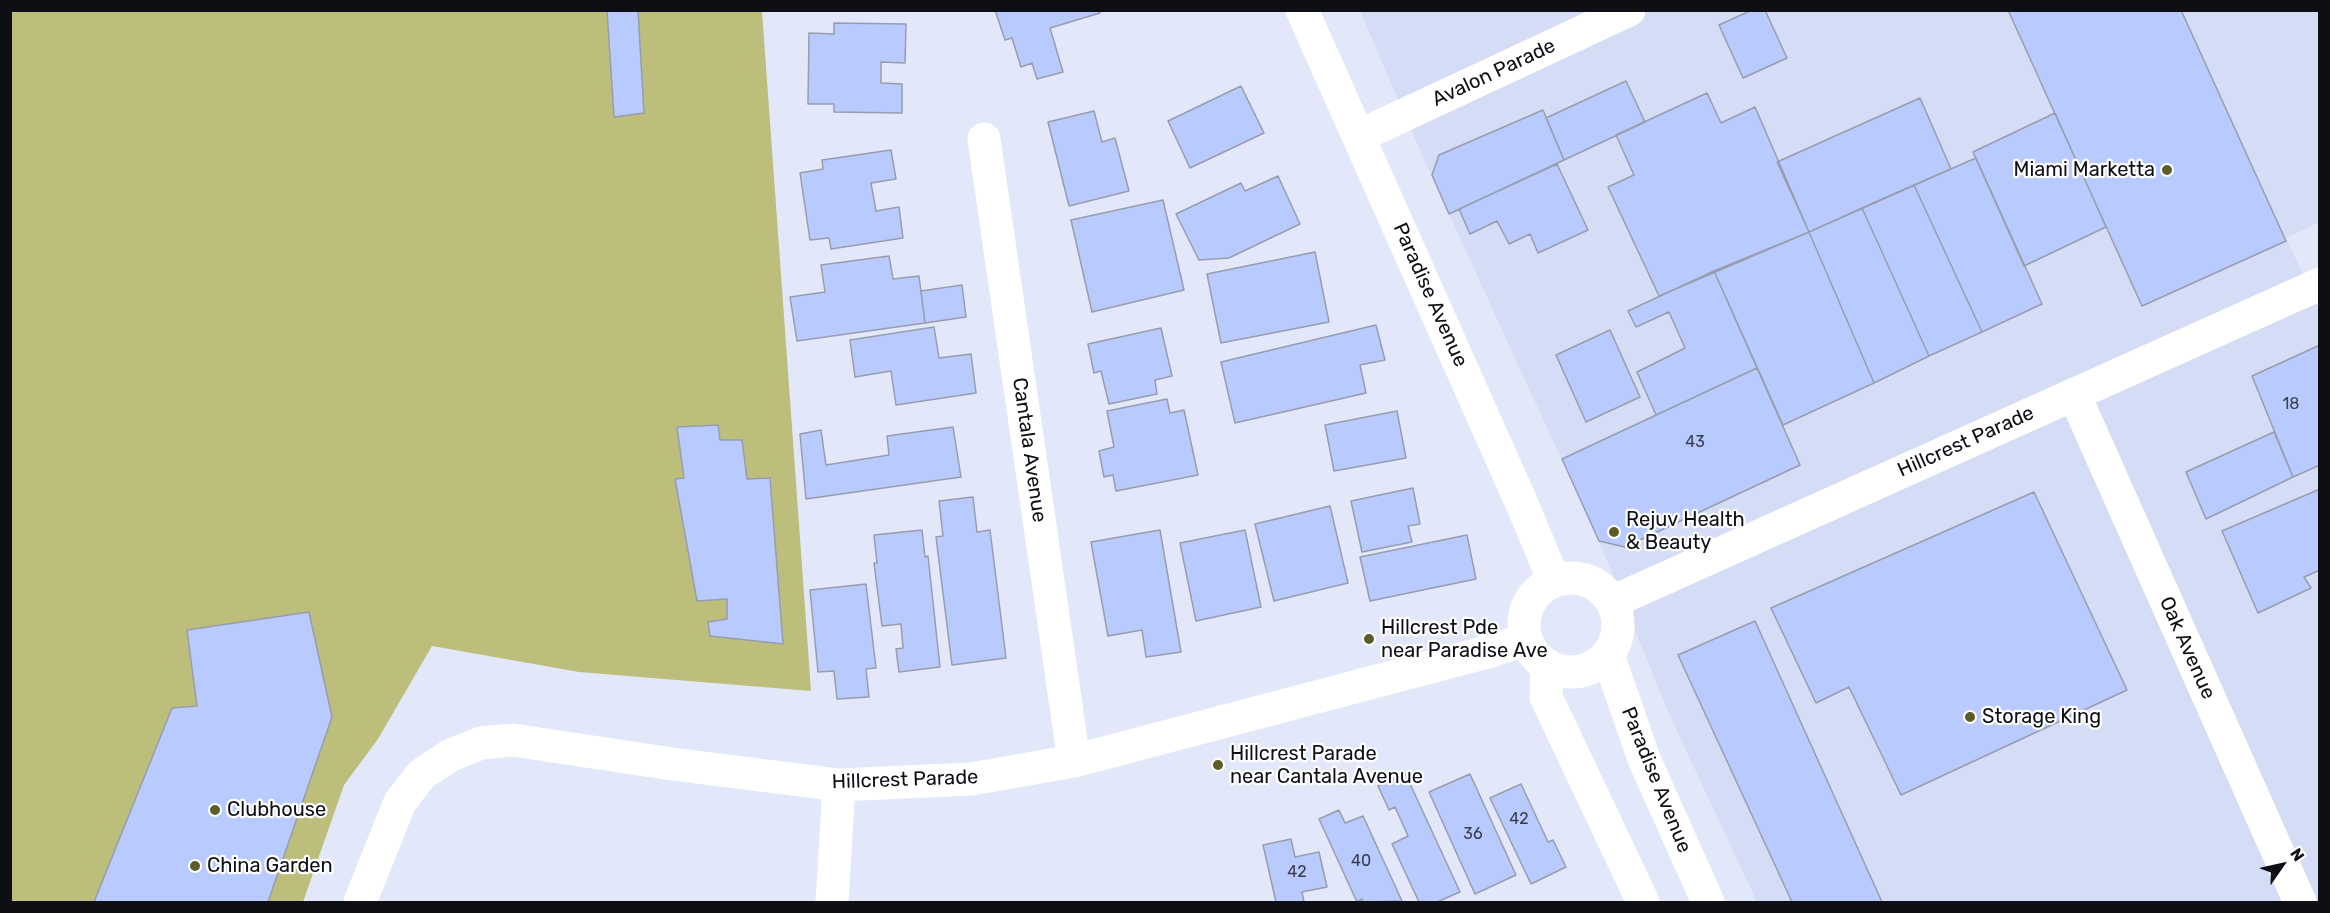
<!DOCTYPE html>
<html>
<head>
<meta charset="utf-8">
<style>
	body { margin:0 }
	#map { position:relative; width:2330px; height:913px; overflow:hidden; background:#e2e8fa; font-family:Rubik,sans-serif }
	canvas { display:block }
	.frame { position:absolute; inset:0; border:12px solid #0d0f15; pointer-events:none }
	.north { position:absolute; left:2252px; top:835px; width:60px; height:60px; -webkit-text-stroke:4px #fff; paint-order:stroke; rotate:56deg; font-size:16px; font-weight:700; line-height:24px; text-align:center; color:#0d0f15 }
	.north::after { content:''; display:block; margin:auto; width:21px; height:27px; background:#0d0f15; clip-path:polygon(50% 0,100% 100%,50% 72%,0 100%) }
</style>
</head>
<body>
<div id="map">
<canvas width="2330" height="913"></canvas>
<div class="frame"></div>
<div class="north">N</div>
</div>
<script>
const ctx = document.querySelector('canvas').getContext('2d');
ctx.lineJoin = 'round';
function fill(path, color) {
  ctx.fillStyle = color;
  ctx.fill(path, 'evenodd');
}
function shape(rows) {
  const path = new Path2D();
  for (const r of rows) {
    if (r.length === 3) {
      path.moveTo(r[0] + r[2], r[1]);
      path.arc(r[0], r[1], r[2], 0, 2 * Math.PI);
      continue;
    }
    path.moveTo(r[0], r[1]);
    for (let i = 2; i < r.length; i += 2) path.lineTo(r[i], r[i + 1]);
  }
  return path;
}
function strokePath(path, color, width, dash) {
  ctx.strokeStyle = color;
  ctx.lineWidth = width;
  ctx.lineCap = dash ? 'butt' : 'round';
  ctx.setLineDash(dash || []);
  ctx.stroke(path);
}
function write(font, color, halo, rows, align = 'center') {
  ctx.font = font + ' Rubik,sans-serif';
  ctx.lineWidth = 4.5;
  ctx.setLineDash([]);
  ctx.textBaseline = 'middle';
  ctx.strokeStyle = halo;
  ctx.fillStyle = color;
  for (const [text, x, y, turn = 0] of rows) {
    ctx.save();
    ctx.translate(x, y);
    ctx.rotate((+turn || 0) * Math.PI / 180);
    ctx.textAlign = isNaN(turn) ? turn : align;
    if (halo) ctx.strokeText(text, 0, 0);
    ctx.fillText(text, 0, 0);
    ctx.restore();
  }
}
fill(shape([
	[1360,11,2319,11,2319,222,2286,238,2320,311,2319,902,1757,902,1670,716,1599,541,1425,162]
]), '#d4ddf5');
fill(shape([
	[10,11,762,11,811,691,579,672,432,646,378,739,344,785,303,902,11,902]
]), '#bdbe7c');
const building = shape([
	[607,10,638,10,644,113,614,117,607,10],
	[995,10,1099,10,1100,13,1050,28,1063,72,1037,79,1032,63,1021,67,1012,38,1005,40,995,10],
	[1752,10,1765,10,1787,58,1743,78,1719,25,1752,10],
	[2008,10,2181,10,2286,241,2142,306,2008,10],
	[834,23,906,24,905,63,881,62,881,83,902,84,902,113,834,112,834,104,808,104,809,33,834,34,834,23],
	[1626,81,1645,122,1564,160,1546,118,1626,81],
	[1241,86,1264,133,1190,168,1168,121,1241,86],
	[1707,93,1721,123,1755,107,1809,232,1659,296,1608,187,1634,175,1616,135,1707,93],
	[1920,98,1951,169,1809,232,1777,162,1920,98],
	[1543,110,1564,160,1449,214,1432,175,1439,155,1543,110],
	[1094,111,1102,142,1115,138,1129,191,1069,206,1048,122,1094,111],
	[2055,113,2106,227,2024,266,1973,152,2055,113],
	[891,150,896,179,871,183,876,211,899,207,903,238,831,249,829,238,810,240,800,173,823,169,822,160,891,150],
	[1976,158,2042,304,1982,332,1914,185,1976,158],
	[1557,164,1588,230,1538,253,1530,234,1509,244,1497,221,1470,234,1459,209,1557,164],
	[1278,176,1300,224,1229,258,1199,260,1176,214,1241,183,1245,191,1278,176],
	[1914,185,1982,332,1929,356,1862,208,1914,185],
	[1163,200,1184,290,1092,312,1071,220,1163,200],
	[1862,208,1929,356,1874,383,1809,232,1862,208],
	[1809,232,1874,383,1783,425,1714,271,1809,232],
	[1315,252,1329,322,1221,343,1207,274,1315,252],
	[889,256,893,279,919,276,925,323,797,341,790,297,825,292,821,265,889,256],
	[1714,271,1757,368,1656,415,1637,372,1685,348,1669,312,1636,327,1628,311,1714,271],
	[962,285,966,317,925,323,921,291,962,285],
	[1376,325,1385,360,1360,365,1366,393,1235,423,1221,362,1376,325],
	[934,327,939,358,971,354,976,393,896,405,891,371,855,377,850,340,934,327],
	[1161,328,1172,376,1155,380,1157,394,1109,404,1101,371,1094,373,1088,344,1161,328],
	[1610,330,1640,397,1586,422,1556,355,1610,330],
	[2320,345,2320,465,2293,477,2252,376,2320,345],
	[1757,368,1800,465,1625,547,1599,541,1562,459,1757,368],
	[1167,399,1170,413,1184,410,1198,475,1116,491,1113,475,1104,477,1099,451,1114,447,1107,411,1167,399],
	[1397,411,1406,458,1334,471,1325,425,1397,411],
	[718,425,720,440,742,440,747,479,770,478,783,644,710,636,708,622,727,619,727,599,697,601,675,479,684,478,677,427,718,425],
	[953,427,961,477,806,499,800,434,821,430,826,465,889,455,887,436,953,427],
	[2274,432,2293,477,2206,519,2186,472,2274,432],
	[1413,488,1420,524,1408,526,1412,542,1362,552,1351,501,1413,488],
	[2320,489,2320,570,2304,577,2311,588,2258,613,2222,531,2320,489],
	[2034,492,2127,690,1901,795,1849,687,1816,703,1771,608,2034,492],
	[973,497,977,532,990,530,1006,658,952,665,936,537,943,536,939,501,973,497],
	[1330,506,1348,583,1274,601,1255,524,1330,506],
	[922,530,925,557,928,556,940,667,899,672,896,649,903,648,901,624,882,626,874,563,877,563,874,535,922,530],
	[1160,530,1181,652,1146,657,1142,630,1108,636,1091,542,1160,530],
	[1245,530,1261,607,1196,621,1180,543,1245,530],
	[1467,535,1476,579,1370,601,1360,557,1467,535],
	[866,584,876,668,866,669,869,697,837,699,834,671,818,672,810,590,866,584],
	[309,612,332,717,268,902,94,902,172,708,197,706,187,630,309,612],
	[1755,621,1882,902,1792,902,1678,655,1755,621],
	[1405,773,1460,892,1437,902,1419,902,1392,844,1408,836,1395,807,1389,810,1378,786,1405,773],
	[1470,774,1516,875,1475,894,1429,792,1470,774],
	[1521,784,1548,842,1553,840,1566,867,1531,884,1490,798,1521,784],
	[1339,810,1345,823,1363,816,1402,901,1363,902,1362,899,1357,902,1319,819,1339,810],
	[1291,839,1295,857,1319,852,1327,887,1302,892,1304,902,1276,902,1263,845,1291,839]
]);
fill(building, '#b9cafe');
strokePath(building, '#979dad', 1.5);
strokePath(shape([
	[1302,10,1522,504,1554,581],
	[1359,136,1629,10],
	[984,139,1074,761],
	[2074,394,2300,902],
	[1571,625,47],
	[1612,602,2320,284],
	[1608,655,1644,759,1708,902],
	[1547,665,1546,697,1643,902],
	[360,902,400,802,422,774,451,755,481,743,513,740,672,764,839,785,971,779,1074,761,1491,651,1526,639],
	[832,902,839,785]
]), '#fff', 33);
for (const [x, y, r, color] of [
	[2167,170,6,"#5c5c29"],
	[1614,532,6,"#5c5c29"],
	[1369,639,6,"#5c5c29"],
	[1970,717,6,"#5c5c29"],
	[1218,765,6,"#5c5c29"],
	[215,810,6,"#5c5c29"],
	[195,866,6,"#5c5c29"]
]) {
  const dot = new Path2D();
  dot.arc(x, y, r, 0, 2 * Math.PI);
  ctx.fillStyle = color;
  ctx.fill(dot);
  strokePath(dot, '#fff', 2);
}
write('16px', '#383e4f', null, [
	["18",2291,404],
	["43",1695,442],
	["42",1519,819],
	["36",1473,834],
	["40",1361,861],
	["42",1297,872]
]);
write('20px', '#0d0f15', '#fff', [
	["Avalon Parade",1494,73,-25],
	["Paradise Avenue",1430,295,66],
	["Hillcrest Parade",1966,442,-24],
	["Cantala Avenue",1029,450,82],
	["Oak Avenue",2187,648,66],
	["Hillcrest Parade",905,780,-2],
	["Paradise Avenue",1656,780,68]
]);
write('20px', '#0d0f15', '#fff', [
	["Miami Marketta",2155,170,"right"],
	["Rejuv Health",1626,520],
	["& Beauty",1626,543],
	["Hillcrest Pde",1381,628],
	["near Paradise Ave",1381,651],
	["Storage King",1982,717],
	["Hillcrest Parade",1230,754],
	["near Cantala Avenue",1230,777],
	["Clubhouse",227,810],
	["China Garden",207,866]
], 'left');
</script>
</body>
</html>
